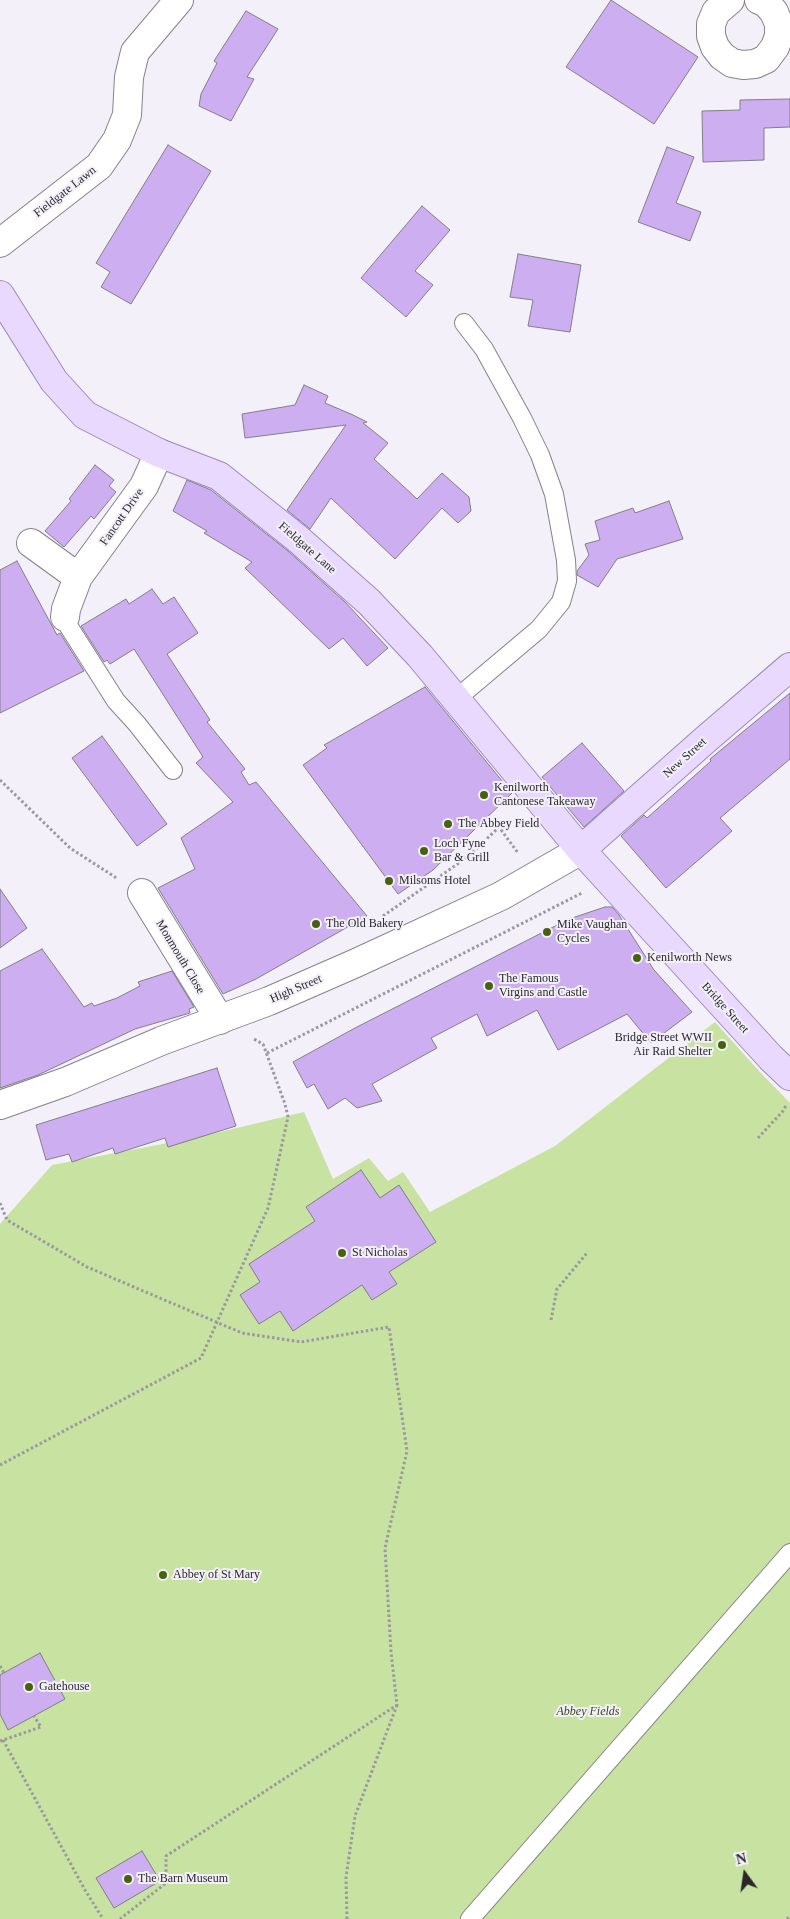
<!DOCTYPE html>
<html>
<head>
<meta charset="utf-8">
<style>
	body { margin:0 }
	#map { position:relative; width:790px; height:1919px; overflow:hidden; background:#f3f0f9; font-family:"Times New Roman",serif }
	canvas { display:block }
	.north { position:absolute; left:720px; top:1849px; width:50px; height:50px; -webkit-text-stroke:4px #f3f0f9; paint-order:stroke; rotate:346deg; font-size:14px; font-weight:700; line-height:20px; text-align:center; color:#29272a }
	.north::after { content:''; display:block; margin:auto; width:18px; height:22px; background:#29272a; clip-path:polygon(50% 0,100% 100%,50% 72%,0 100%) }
</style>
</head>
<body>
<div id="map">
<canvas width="790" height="1919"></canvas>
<div class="north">N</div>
</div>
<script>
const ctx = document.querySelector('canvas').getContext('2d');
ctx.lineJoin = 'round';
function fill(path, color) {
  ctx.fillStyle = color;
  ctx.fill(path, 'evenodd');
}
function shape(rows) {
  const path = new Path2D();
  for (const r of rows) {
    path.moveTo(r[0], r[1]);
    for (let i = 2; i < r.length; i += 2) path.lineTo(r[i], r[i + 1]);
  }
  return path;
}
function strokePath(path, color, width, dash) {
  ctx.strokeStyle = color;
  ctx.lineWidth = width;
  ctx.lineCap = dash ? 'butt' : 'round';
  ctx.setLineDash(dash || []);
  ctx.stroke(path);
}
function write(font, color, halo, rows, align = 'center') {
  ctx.font = font + ' "Times New Roman",serif';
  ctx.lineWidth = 4;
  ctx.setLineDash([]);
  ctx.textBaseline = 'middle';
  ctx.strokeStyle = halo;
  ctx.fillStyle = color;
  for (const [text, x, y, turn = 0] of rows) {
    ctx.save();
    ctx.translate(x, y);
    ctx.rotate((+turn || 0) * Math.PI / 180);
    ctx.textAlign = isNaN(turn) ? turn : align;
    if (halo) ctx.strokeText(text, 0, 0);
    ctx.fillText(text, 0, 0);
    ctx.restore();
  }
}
fill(shape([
	[715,1022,759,1071,790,1103,790,1919,0,1919,0,1224,52,1165,199,1137,304,1112,333,1179,369,1158,388,1181,403,1172,430,1212,555,1146]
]), '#c7e2a1');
const building = shape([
	[611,0,698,57,654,124,566,67,611,0],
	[246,11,278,29,247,77,254,79,231,121,199,106,201,94,217,63,214,61,246,11],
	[790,99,790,127,764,128,764,160,703,162,702,111,740,110,740,100,790,99],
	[168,145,211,171,131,304,101,287,110,272,96,263,168,145],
	[667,147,694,157,676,203,701,212,690,241,638,222,667,147],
	[422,206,450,230,415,271,433,285,406,317,361,278,422,206],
	[518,254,581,265,570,332,528,326,533,300,510,297,518,254],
	[304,385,328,396,325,403,353,415,367,422,363,423,388,443,374,459,417,499,442,473,469,497,471,511,458,523,442,508,395,559,331,498,310,529,287,510,346,425,245,438,242,414,295,405,304,385],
	[95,465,114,480,109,486,116,492,94,519,91,516,64,547,45,531,71,501,69,499,95,465],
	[187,480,211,490,288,551,345,602,388,648,367,666,343,638,329,649,245,568,252,562,204,533,207,531,173,511,187,480],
	[669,501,683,539,617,559,598,587,577,575,577,571,589,555,585,544,600,540,595,521,633,508,635,513,669,501],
	[17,561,57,635,60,633,84,671,0,713,0,570,17,561],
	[152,589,163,604,174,597,198,633,167,654,210,720,207,722,245,769,241,772,249,785,256,782,367,916,256,979,223,994,158,888,195,869,181,838,233,802,196,763,203,757,134,649,110,664,107,660,104,662,81,626,126,599,129,604,152,589],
	[425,687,512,793,433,870,398,894,303,765,327,748,324,745,425,687],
	[790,693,790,759,720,818,732,831,666,888,621,836,644,815,647,818,711,761,710,759,790,693],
	[102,736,167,824,137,846,72,758,102,736],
	[582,743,624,791,584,827,542,777,582,743],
	[0,889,27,928,0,948,0,889],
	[605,907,612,907,619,915,654,970,692,1012,651,1043,627,1014,558,1050,537,1010,487,1036,477,1014,431,1038,437,1048,372,1084,382,1101,357,1108,345,1098,328,1109,314,1084,307,1088,293,1062,355,1028,569,919,605,907],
	[42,949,84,1007,92,1003,94,1006,117,998,140,986,138,982,172,971,194,1007,189,1009,190,1013,135,1029,38,1075,0,1088,0,971,42,949],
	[217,1068,236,1126,168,1147,165,1138,115,1154,113,1148,72,1162,69,1154,46,1160,36,1125,217,1068],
	[361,1170,380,1198,399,1185,436,1242,389,1272,397,1284,372,1300,362,1285,293,1331,280,1311,259,1324,240,1295,260,1282,249,1264,315,1221,306,1207,361,1170],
	[40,1653,65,1699,8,1730,0,1714,0,1675,40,1653],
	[142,1851,160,1881,114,1908,96,1878,142,1851]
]);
fill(building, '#ccaef1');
strokePath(building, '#827f86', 1);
const service = shape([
	[65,617,69,627,116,701,137,724,173,770],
	[456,699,539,629,561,602,567,581,566,560,554,494,540,455,522,418,484,349,464,323],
	[470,1919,790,1553]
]);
const minor = shape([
	[730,0,716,12,711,24,711,36,715,47,722,56,732,63,743,65,755,64,766,59,775,47,779,36,779,24,774,12,766,3,759,0],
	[0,243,99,166,117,140,127,115,129,77,135,52,179,0],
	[31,543,78,577],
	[65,617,66,609,78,577,144,486,159,453],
	[142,893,220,1020]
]);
const tertiary = shape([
	[0,1105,65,1082,161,1041,269,1001,356,963,501,896,581,850]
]);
const primary = shape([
	[0,295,54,381,85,415,159,453,219,476,298,539,369,602,420,656,581,850,771,1058,790,1076],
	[581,850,705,740,790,667]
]);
strokePath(service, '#85828a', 20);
strokePath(minor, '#85828a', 30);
strokePath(tertiary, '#85828a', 30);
strokePath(primary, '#9d8ab4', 30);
strokePath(shape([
	[0,780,70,848,118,879],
	[383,916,469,856,499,827,518,853],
	[267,1053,582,893],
	[758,1138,783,1111,787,1104],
	[0,1203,7,1220,87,1267,242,1333,301,1342,389,1327,407,1451,385,1548,391,1652,397,1705,166,1856,166,1883,120,1919],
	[551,1320,557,1289,587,1253],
	[0,1465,201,1358,268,1208,288,1117,285,1104,263,1044,252,1038],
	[0,1666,4,1673],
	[3,1740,85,1890,103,1919],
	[0,1741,41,1727,34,1716],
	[347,1919,346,1877,355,1816,397,1705],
	[787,1919,790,1916]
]), '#9b999f', 3, [2.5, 2.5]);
strokePath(service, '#fff', 18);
strokePath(minor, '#fff', 28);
strokePath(tertiary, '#fff', 28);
strokePath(primary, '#e9d9ff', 28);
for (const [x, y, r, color] of [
	[484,795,5,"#48610f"],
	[448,824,5,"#48610f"],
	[424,851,5,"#48610f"],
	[389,881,5,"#48610f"],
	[316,924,5,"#48610f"],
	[547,932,5,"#48610f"],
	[637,958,5,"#48610f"],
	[489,986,5,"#48610f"],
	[722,1045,5,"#48610f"],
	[342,1253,5,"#48610f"],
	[163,1575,5,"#48610f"],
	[29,1687,5,"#48610f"],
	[128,1879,5,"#48610f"]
]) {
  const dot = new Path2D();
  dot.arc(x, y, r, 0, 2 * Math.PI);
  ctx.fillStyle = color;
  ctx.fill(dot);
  strokePath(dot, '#f3f0f9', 2);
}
write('12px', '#29272a', '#f3f0f9', [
	["Fieldgate Lawn",65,192,-38],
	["Fancott Drive",122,517,-55],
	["Fieldgate Lane",307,548,41],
	["New Street",685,758,-42],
	["Monmouth Close",180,957,59],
	["High Street",296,989,-23],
	["Bridge Street",725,1008,48]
]);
write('12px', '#29272a', '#f3f0f9', [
	["Kenilworth",494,788],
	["Cantonese Takeaway",494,802],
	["The Abbey Field",458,824],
	["Loch Fyne",434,844],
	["Bar & Grill",434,858],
	["Milsoms Hotel",399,881],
	["The Old Bakery",326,924],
	["Mike Vaughan",557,925],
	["Cycles",557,939],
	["Kenilworth News",647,958],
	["The Famous",499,979],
	["Virgins and Castle",499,993],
	["Bridge Street WWII",712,1038,"right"],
	["Air Raid Shelter",712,1052,"right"],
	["St Nicholas",352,1253],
	["Abbey of St Mary",173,1575],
	["Gatehouse",39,1687],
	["The Barn Museum",138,1879]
], 'left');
write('italic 12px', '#364715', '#f3f0f9', [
	["Abbey Fields",588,1712]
]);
</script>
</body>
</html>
